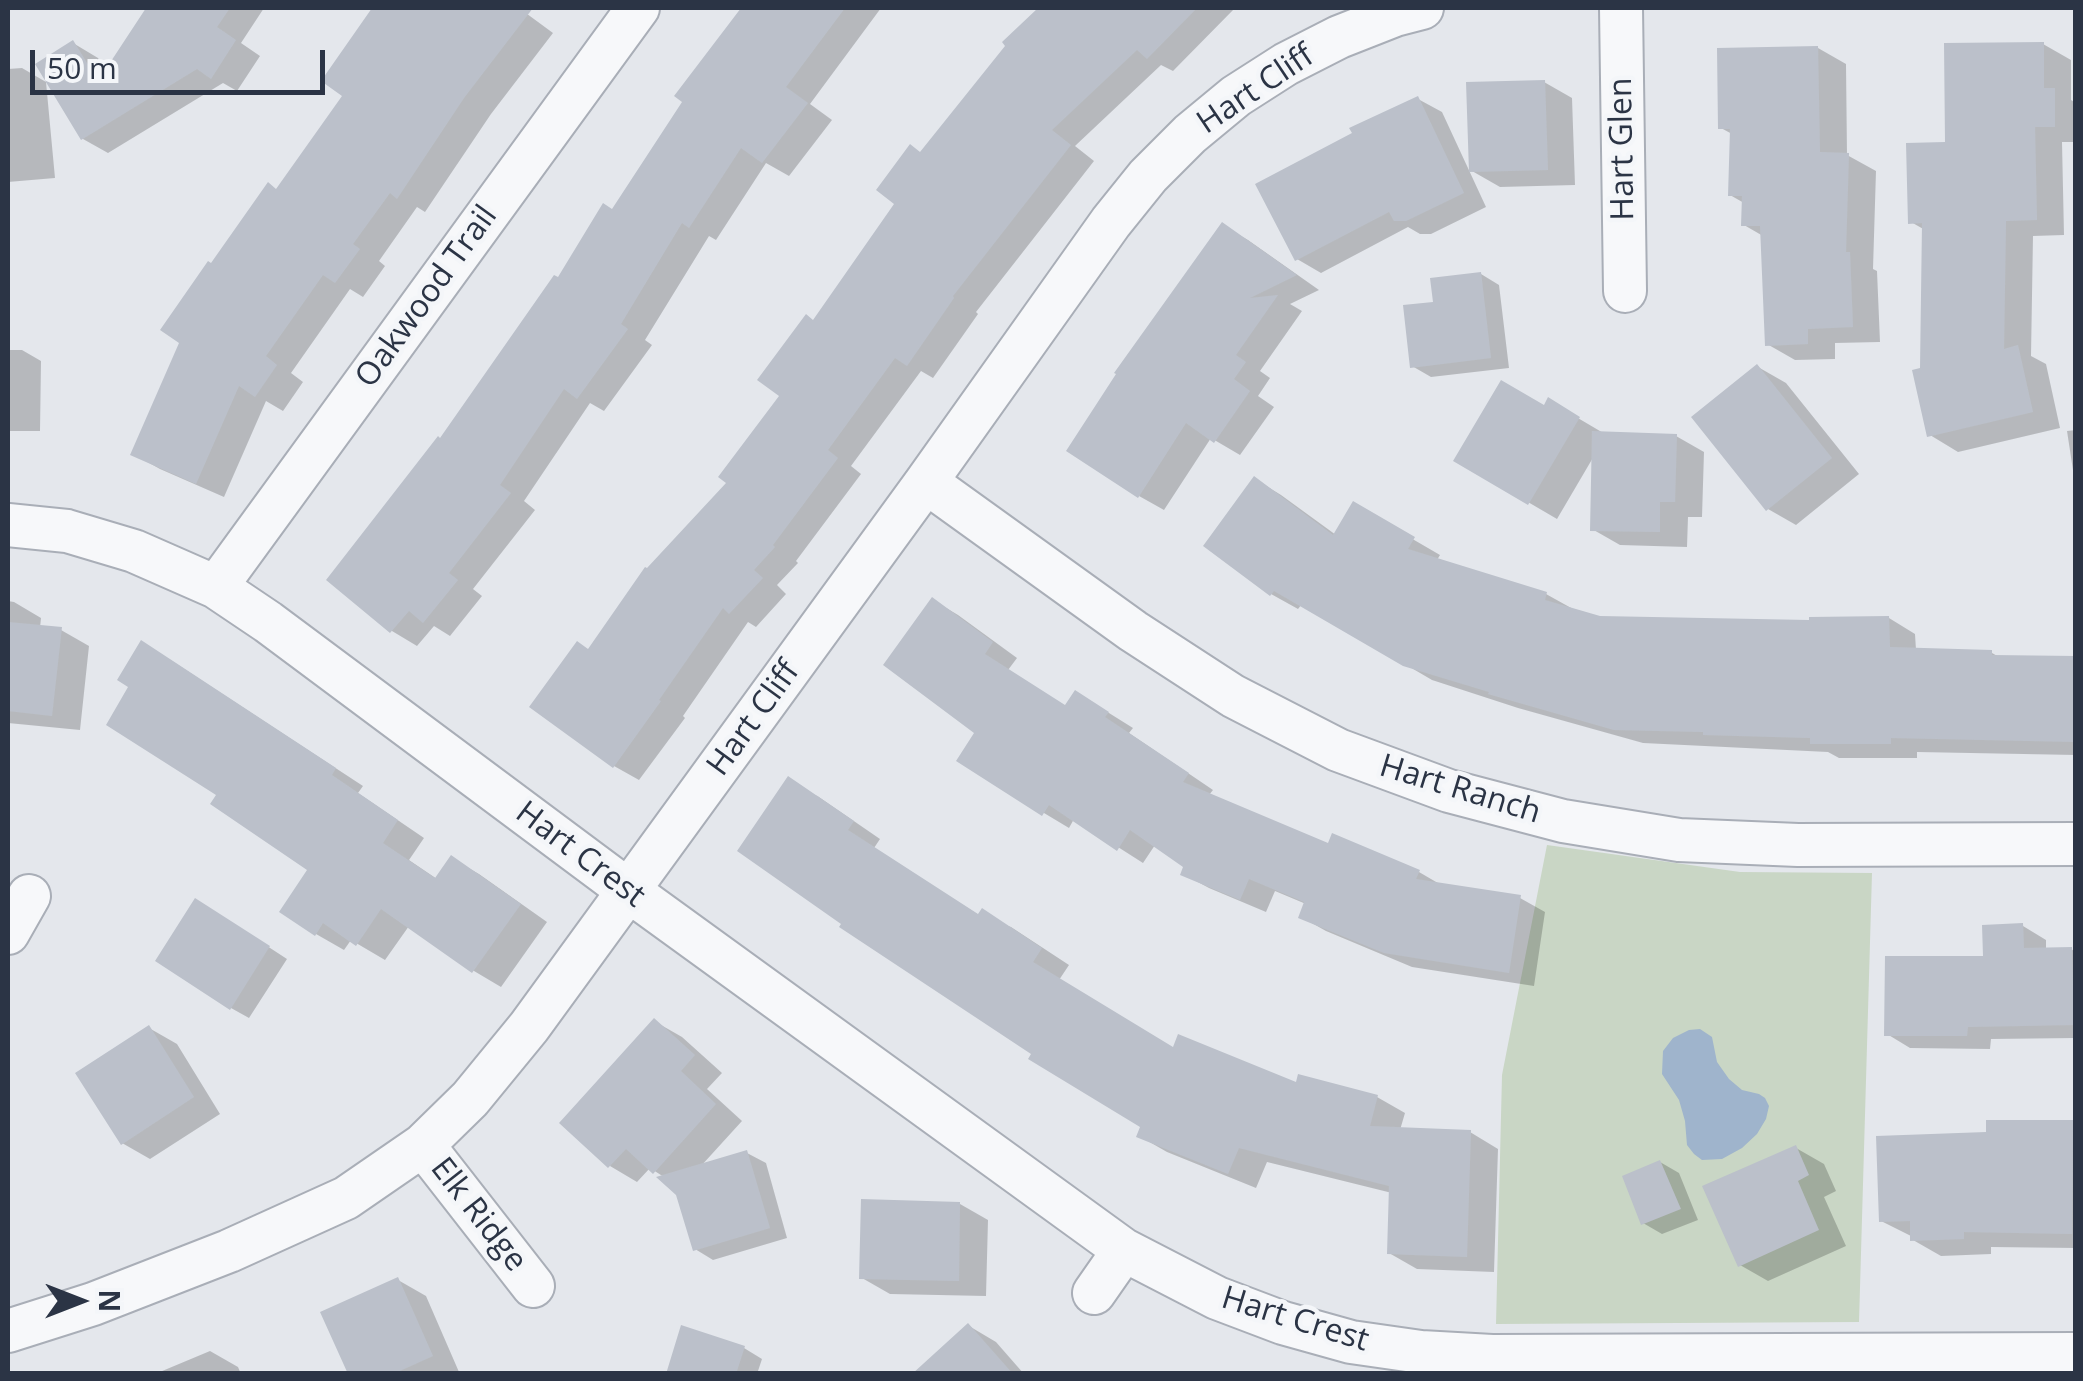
<!DOCTYPE html>
<html>
<head>
<meta charset="utf-8">
<style>
	body { margin:0 }
	#map { position:relative; width:2083px; height:1381px; overflow:hidden; background:#e4e7ec; font-family:"Open Sans",sans-serif }
	canvas { display:block }
	.frame { position:absolute; inset:0; border:10px solid #2b3445; pointer-events:none }
	.north { position:absolute; left:30px; top:1251px; width:100px; height:100px; -webkit-text-stroke:8px #f4f6f9; paint-order:stroke; rotate:90deg; font-size:28px; font-weight:700; line-height:40px; text-align:center; color:#2b3445 }
	.north::after { content:''; display:block; margin:auto; width:35px; height:45px; background:#2b3445; clip-path:polygon(50% 0,100% 100%,50% 72%,0 100%) }
	.scale { position:absolute; left:30px; top:50px; width:295px; height:45px; box-sizing:border-box; border:5px solid #2b3445; border-top:0; padding-left:12px; font-size:30px; line-height:35px; white-space:nowrap; color:#2b3445; -webkit-text-stroke:8px #f4f6f9; paint-order:stroke }
</style>
</head>
<body>
<div id="map">
<canvas width="2083" height="1381"></canvas>
<div class="frame"></div>
<div class="north">N</div>
<div class="scale">50 m</div>
</div>
<script>
const ctx = document.querySelector('canvas').getContext('2d');
ctx.lineJoin = 'round';
function fill(path, color) {
  ctx.fillStyle = color;
  ctx.fill(path, 'evenodd');
}
function shape(rows) {
  const path = new Path2D();
  for (const r of rows) {
    path.moveTo(r[0], r[1]);
    for (let i = 2; i < r.length; i += 2) path.lineTo(r[i], r[i + 1]);
  }
  return path;
}
function strokePath(path, color, width, dash) {
  ctx.strokeStyle = color;
  ctx.lineWidth = width;
  ctx.lineCap = dash ? 'butt' : 'round';
  ctx.setLineDash(dash || []);
  ctx.stroke(path);
}
function write(font, color, halo, rows, align = 'center') {
  ctx.font = font + ' "Open Sans",sans-serif';
  ctx.lineWidth = 9;
  ctx.setLineDash([]);
  ctx.textBaseline = 'middle';
  ctx.strokeStyle = halo;
  ctx.fillStyle = color;
  for (const [text, x, y, turn = 0] of rows) {
    ctx.save();
    ctx.translate(x, y);
    ctx.rotate((+turn || 0) * Math.PI / 180);
    ctx.textAlign = isNaN(turn) ? turn : align;
    if (halo) ctx.strokeText(text, 0, 0);
    ctx.fillText(text, 0, 0);
    ctx.restore();
  }
}
fill(shape([
	[1547,845,1740,872,1872,873,1859,1322,1496,1324,1502,1075]
]), '#c9d6c5');
fill(shape([
	[1700,1029,1712,1037,1717,1062,1729,1079,1742,1090,1759,1094,1765,1098,1769,1106,1766,1119,1757,1134,1742,1148,1722,1159,1702,1160,1694,1154,1687,1145,1685,1121,1679,1100,1662,1074,1663,1051,1673,1038,1689,1030]
]), '#9fb4cc');
fill(shape([
	[149,8,264,8,241,43,260,56,237,91,223,83,108,153,83,139,73,43,98,58,107,72],
	[375,8,519,8,553,33,491,114,425,212,417,207,379,261,385,266,363,297,350,289,291,373,303,382,283,411,266,401,224,497,160,469,133,454,212,266,278,191,346,95,324,80],
	[743,8,881,8,810,104,832,120,789,176,766,163,716,240,709,236,645,340,652,345,604,411,590,403,524,501,535,510,473,589,482,596,450,636,434,626,417,646,392,631,329,580,441,441,559,280,613,212,685,102,677,95],
	[1042,8,1235,8,1173,71,1161,65,1075,146,1094,161,976,312,978,314,933,378,921,371,851,466,861,474,796,561,798,563,777,585,786,594,756,627,748,622,683,716,685,718,639,780,614,766,590,651,729,482,782,395,815,322,898,203,922,154,1008,46,1005,42],
	[2043,44,2071,60,2071,100,2076,103,2076,142,2062,142,2064,235,2033,236,2031,356,2046,364,2060,428,1958,452,1930,435,1923,370,1925,230,1911,222,1948,145],
	[1818,48,1846,64,1847,155,1876,171,1873,269,1877,271,1880,342,1835,343,1835,359,1795,360,1767,344,1763,236,1744,225,1744,203,1730,195,1732,134,1721,128],
	[22,68,46,82,55,178,8,182,8,69],
	[1544,82,1572,98,1575,185,1500,187,1472,171],
	[1418,99,1442,112,1486,207,1431,234,1420,234,1408,227,1321,273,1297,259],
	[1222,225,1248,240,1319,290,1290,304,1302,311,1260,371,1270,378,1258,396,1274,407,1240,455,1211,438,1164,510,1139,496],
	[1481,274,1499,285,1509,368,1431,377,1412,366,1435,304],
	[8,350,22,350,41,361,40,431,8,431],
	[1758,367,1786,383,1859,474,1796,525,1768,509],
	[1549,401,1605,434,1676,436,1704,452,1702,517,1688,517,1687,547,1620,545,1592,529,1594,456,1557,519,1456,460,1545,408],
	[2076,430,2076,490,2067,431],
	[1255,479,1281,495,1336,535,1354,505,1440,555,1437,560,1546,594,1573,609,1600,618,1812,623,1889,618,1915,634,1916,650,1992,653,1999,657,2076,659,2076,755,1917,752,1917,758,1839,758,1828,752,1643,743,1518,708,1432,680,1302,604,1298,609,1271,594],
	[933,600,958,615,1017,658,1008,670,1067,707,1101,708,1133,728,1129,733,1213,790,1209,795,1330,846,1419,872,1443,886,1520,898,1545,912,1534,986,1412,967,1326,931,1301,917,1306,904,1275,891,1266,912,1209,888,1183,874,1186,867,1155,845,1143,863,1074,819,1069,828,1044,813,960,760,977,732],
	[8,601,14,602,41,618,40,628,61,630,89,646,80,730,8,723],
	[169,659,363,786,358,793,424,838,409,860,437,879,451,858,479,874,547,922,501,987,474,971,409,926,385,960,351,940,344,950,316,934,311,870,220,794],
	[816,795,880,839,874,848,980,916,1011,927,1069,965,1059,980,1174,1050,1298,1086,1377,1097,1405,1113,1400,1130,1470,1132,1498,1149,1494,1272,1417,1269,1389,1253,1392,1193,1267,1162,1256,1188,1167,1152,1139,1136,1143,1126,1034,1054],
	[215,912,287,959,249,1018,231,1008],
	[2023,926,2046,940,2046,950,2071,949,2076,952,2076,1038,1991,1039,1990,1049,1910,1048,1887,1034,1986,958],
	[654,1021,682,1037,722,1073,707,1089,742,1121,701,1166,747,1153,766,1163,787,1238,713,1260,695,1249,678,1194,664,1177,650,1168,637,1182,610,1166],
	[149,1028,177,1044,220,1114,150,1159,122,1143],
	[2072,1123,2076,1124,2076,1248,1991,1247,1991,1254,1941,1256,1913,1240,1913,1237,1881,1221,1989,1135],
	[1796,1148,1824,1164,1836,1191,1824,1197,1846,1246,1768,1281,1740,1265],
	[1660,1162,1679,1173,1698,1220,1662,1234,1643,1223],
	[960,1204,988,1220,986,1296,890,1294,862,1278],
	[398,1280,426,1296,459,1372,351,1374],
	[969,1326,996,1342,1024,1374,916,1374],
	[744,1348,762,1359,757,1374,668,1374],
	[210,1351,238,1367,241,1374,155,1374]
]), '#0003');
fill(shape([
	[146,8,230,8,217,27,236,40,211,79,197,69,81,140,35,64,73,40,98,81],
	[372,8,533,8,464,98,397,199,390,193,353,244,360,249,335,283,323,275,266,356,277,365,255,397,239,386,196,484,130,455,179,343,160,330,208,261,211,263,268,182,276,189,342,96,321,81],
	[741,8,845,8,786,87,808,103,762,163,741,148,689,228,682,223,621,324,628,329,577,399,564,389,500,485,511,493,449,573,458,580,423,623,409,611,390,633,326,580,438,436,440,438,554,275,558,277,603,203,612,209,682,102,674,96],
	[1038,8,1197,8,1147,59,1137,50,1052,130,1071,145,953,296,954,298,907,366,895,358,828,450,838,458,773,545,775,547,754,570,763,578,729,614,723,608,659,700,661,701,613,768,529,707,577,641,588,649,645,567,647,568,726,483,718,477,779,396,757,380,806,314,813,320,894,204,876,190,910,144,920,152,1005,46,1002,42],
	[2044,42,2044,88,2055,88,2055,127,2035,127,2037,220,2006,221,2004,349,2018,345,2033,412,1927,437,1912,370,1920,368,1922,223,1908,224,1906,143,1945,142,1944,43],
	[1818,46,1820,152,1849,153,1846,252,1850,252,1853,327,1808,329,1808,344,1765,346,1760,226,1741,226,1742,196,1728,196,1730,129,1718,129,1717,48],
	[1545,80,1548,170,1469,172,1466,82],
	[1418,96,1464,193,1406,221,1394,221,1389,212,1295,261,1255,184,1352,133,1349,128],
	[1222,222,1297,275,1250,298,1278,295,1236,355,1246,362,1234,379,1250,391,1214,443,1186,423,1138,498,1066,451,1116,374,1114,373],
	[1481,272,1491,358,1410,368,1403,305,1433,302,1430,278],
	[1757,364,1832,458,1766,511,1691,417],
	[1501,380,1544,405,1548,397,1580,417,1528,505,1453,461],
	[1592,431,1677,434,1675,502,1660,502,1660,532,1590,531],
	[1254,476,1333,535,1353,501,1415,537,1408,549,1547,592,1545,600,1600,616,1809,620,1809,617,1889,616,1890,647,1992,650,1992,655,2076,656,2076,742,1891,738,1891,744,1810,744,1810,738,1703,735,1703,732,1614,730,1488,694,1489,692,1403,666,1274,591,1270,596,1203,546],
	[932,597,993,642,985,654,1065,705,1075,690,1109,712,1105,717,1189,773,1183,782,1328,843,1332,833,1420,870,1416,879,1521,895,1509,973,1384,953,1298,918,1304,902,1249,879,1240,900,1180,875,1183,867,1130,830,1117,851,1049,805,1042,816,956,761,974,733,883,665],
	[8,622,62,627,52,716,8,711],
	[141,640,336,768,332,775,398,820,383,843,435,878,451,855,521,904,472,973,381,909,356,946,323,923,315,936,279,912,307,870,210,804,216,795,106,725,128,687,117,680],
	[788,776,854,821,848,830,978,914,982,908,1042,948,1033,962,1173,1047,1178,1034,1296,1082,1298,1074,1378,1095,1370,1126,1471,1130,1467,1257,1387,1254,1389,1186,1239,1148,1228,1174,1136,1137,1140,1127,1028,1059,1031,1054,839,927,841,924,737,851],
	[195,898,270,946,230,1010,155,961],
	[2023,923,2024,948,2072,947,2074,1025,1968,1027,1967,1036,1884,1036,1885,956,1983,956,1982,925],
	[654,1018,695,1055,681,1071,716,1104,653,1174,626,1149,608,1168,559,1123],
	[149,1025,194,1097,121,1145,75,1073],
	[1986,1120,2073,1120,2072,1234,1964,1232,1964,1239,1910,1241,1910,1221,1879,1222,1876,1136,1986,1132],
	[1796,1145,1809,1175,1798,1181,1819,1230,1738,1267,1702,1186],
	[747,1150,770,1228,693,1251,676,1195,656,1177],
	[1660,1160,1681,1209,1641,1225,1622,1176],
	[861,1199,960,1202,959,1281,859,1279],
	[398,1277,433,1356,393,1374,348,1374,320,1312],
	[968,1323,1013,1374,912,1374],
	[681,1325,745,1346,736,1374,666,1374]
]), '#bbc0ca');
const street = shape([
	[1621,8,1625,291],
	[926,482,1133,631,1233,696,1338,750,1449,791,1563,821,1679,840,1798,845,2076,844],
	[8,525,67,531,134,551,216,587,268,622,629,891,1124,1250,1217,1298,1283,1323,1351,1342,1421,1352,1492,1356,2076,1354],
	[216,587,638,8],
	[8,933,29,896],
	[423,1145,533,1286],
	[1094,1293,1124,1250],
	[8,1331,93,1304,229,1251,346,1198,423,1145,470,1099,529,1027,926,482,1111,222,1148,176,1190,134,1236,96,1286,64,1339,37,1395,15,1422,8]
]);
strokePath(street, '#a9aeb7', 46);
strokePath(street, '#f7f8fa', 42);
write('32px', '#2b3445', '#f4f6f9', [
	["Hart Cliff",1256,90,-34],
	["Hart Glen",1623,149,-91],
	["Oakwood Trail",427,297,-54],
	["Hart Cliff",754,719,-54],
	["Hart Ranch",1460,790,17],
	["Hart Crest",580,855,37],
	["Elk Ridge",478,1215,52],
	["Hart Crest",1295,1320,17]
]);
</script>
</body>
</html>
